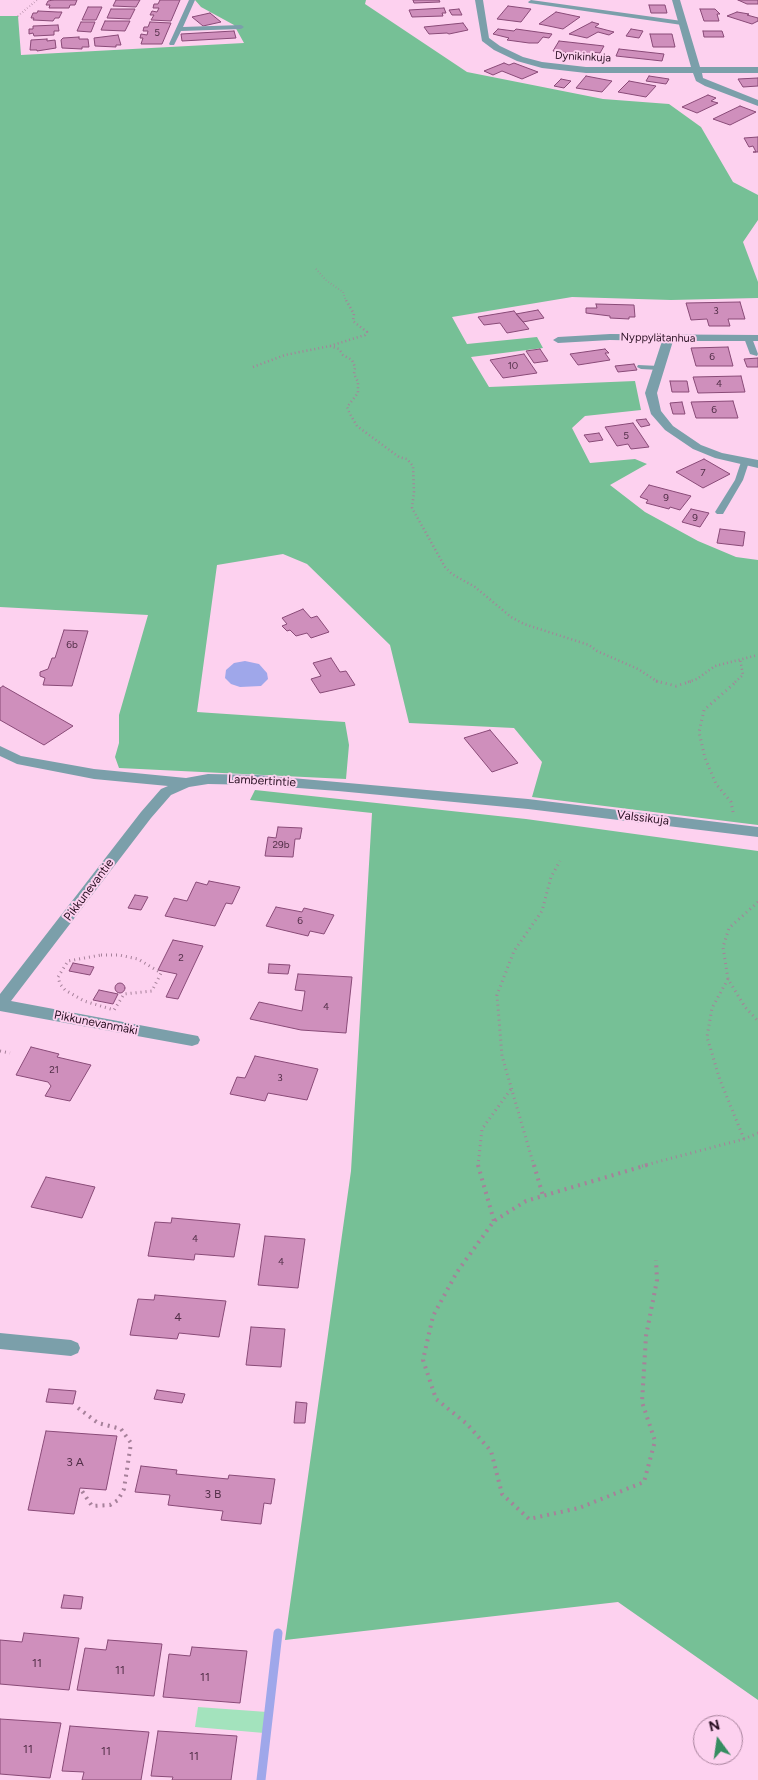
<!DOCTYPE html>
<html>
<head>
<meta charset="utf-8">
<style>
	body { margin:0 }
	#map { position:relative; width:758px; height:1780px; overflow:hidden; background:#fdd1ef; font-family:Figtree,sans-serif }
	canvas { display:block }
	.north { position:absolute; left:693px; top:1715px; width:50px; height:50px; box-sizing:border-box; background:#fdd1ef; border:1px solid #a8839d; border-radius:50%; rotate:346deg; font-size:14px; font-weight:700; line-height:20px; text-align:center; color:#290f22 }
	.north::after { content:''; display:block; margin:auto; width:18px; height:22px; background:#368d61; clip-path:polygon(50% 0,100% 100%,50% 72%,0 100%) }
</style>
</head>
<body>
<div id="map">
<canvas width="758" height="1780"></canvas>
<div class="north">N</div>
</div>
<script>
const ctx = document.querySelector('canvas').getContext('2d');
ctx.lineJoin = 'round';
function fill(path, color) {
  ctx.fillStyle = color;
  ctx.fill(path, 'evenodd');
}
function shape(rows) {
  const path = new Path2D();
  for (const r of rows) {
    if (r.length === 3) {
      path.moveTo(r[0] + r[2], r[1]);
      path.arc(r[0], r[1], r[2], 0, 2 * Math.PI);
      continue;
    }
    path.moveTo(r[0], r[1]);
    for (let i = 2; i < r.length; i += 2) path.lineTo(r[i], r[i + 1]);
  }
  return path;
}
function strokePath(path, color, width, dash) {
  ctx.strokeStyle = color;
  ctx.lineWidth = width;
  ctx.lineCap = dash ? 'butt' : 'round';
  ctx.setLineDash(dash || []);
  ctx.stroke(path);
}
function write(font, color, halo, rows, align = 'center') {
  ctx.font = font + ' Figtree,sans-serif';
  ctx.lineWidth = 4;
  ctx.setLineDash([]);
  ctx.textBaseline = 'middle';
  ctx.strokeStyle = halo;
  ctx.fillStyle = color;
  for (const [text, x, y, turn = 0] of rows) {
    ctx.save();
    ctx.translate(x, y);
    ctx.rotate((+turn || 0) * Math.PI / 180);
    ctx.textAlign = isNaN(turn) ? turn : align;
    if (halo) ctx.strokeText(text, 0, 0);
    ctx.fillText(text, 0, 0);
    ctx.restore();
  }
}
fill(shape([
	[198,1707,267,1712,264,1733,195,1727]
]), '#a3e3bd');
fill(shape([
	[195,0,366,0,365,4,467,72,603,99,669,104,701,127,733,182,758,195,758,220,743,242,758,282,758,298,671,300,572,297,452,317,467,344,537,337,543,348,471,357,489,387,635,381,641,410,585,416,572,428,590,463,635,459,647,464,610,485,645,512,698,541,736,557,758,560,758,825,532,797,542,762,514,728,409,723,390,645,307,564,283,554,217,565,197,712,345,722,349,745,346,779,119,768,115,757,119,743,119,715,148,615,0,607,0,16,18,16,21,55,244,43,234,25,201,7],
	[255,790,526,819,758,851,758,1700,618,1602,285,1640,351,1171,372,813,250,800]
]), '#76c096');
fill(shape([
	[245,661,259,664,267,673,268,679,261,686,240,687,231,684,225,678,226,670,234,663]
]), '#9fa7ea');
strokePath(shape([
	[261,1780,278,1633]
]), '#9fa7ea', 9);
const building = shape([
	[53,0,77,0,75,5,70,5,69,8,49,8,50,5,46,5,48,1,53,0],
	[116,0,140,0,136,7,113,6,116,0],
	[160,0,180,0,171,21,151,20,154,15,150,15,152,11,157,12,159,8,153,8,154,4,158,4,160,0],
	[413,0,439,0,440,2,414,3,413,0],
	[738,0,758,0,758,4,747,4,738,0],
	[649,5,665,5,667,13,651,13,649,5],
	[508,6,531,9,521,22,497,19,508,6],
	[88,7,102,7,96,20,82,20,88,7],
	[444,8,446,13,442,13,443,16,412,17,409,10,444,8],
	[111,9,135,9,130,19,107,18,111,9],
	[459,9,462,15,452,15,449,10,459,9],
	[700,9,715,9,720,14,717,14,719,21,704,21,700,9],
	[38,11,58,12,62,12,59,18,55,18,53,21,33,20,34,18,31,18,33,13,37,13,38,11],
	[556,12,580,17,563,29,539,24,556,12],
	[737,12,749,14,747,15,758,18,758,21,752,24,727,16,737,12],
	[210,13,221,22,203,26,192,17,210,13],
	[105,21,130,21,125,31,101,30,105,21],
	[81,22,95,22,91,32,77,31,81,22],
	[150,22,171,23,162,44,141,44,143,38,140,38,141,34,147,35,148,31,143,31,144,27,148,27,150,22],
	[592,22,599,24,595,27,614,32,609,35,598,32,587,38,569,34,592,22],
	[463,23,468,30,449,34,447,33,429,34,424,27,463,23],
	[58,25,59,31,54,31,54,35,34,36,33,33,29,34,29,29,33,29,33,26,58,25],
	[498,29,514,31,516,29,552,34,549,38,543,37,538,43,529,43,507,40,509,38,493,34,498,29],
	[631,29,643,31,639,38,626,36,631,29],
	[234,31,236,38,182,41,181,34,234,31],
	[703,31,722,31,724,37,704,37,703,31],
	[650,34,672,34,675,47,653,47,650,34],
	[118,35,121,45,116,45,116,47,95,46,94,38,118,35],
	[79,37,79,39,88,39,89,47,82,47,82,49,62,48,61,40,63,38,79,37],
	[47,39,47,41,55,40,56,48,37,51,37,50,30,50,31,40,47,39],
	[559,41,604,46,600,53,591,52,589,55,553,51,559,41],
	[619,49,664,54,662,61,616,56,619,49],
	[504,63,509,65,514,63,538,72,522,79,502,71,493,75,484,71,504,63],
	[586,76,612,81,602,92,576,88,586,76],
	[649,76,669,79,666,84,646,81,649,76],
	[758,78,758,86,743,87,738,79,758,78],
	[561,79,571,81,564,88,554,86,561,79],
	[629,81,656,86,646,97,618,92,629,81],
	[708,95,716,98,711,101,718,103,697,113,682,107,708,95],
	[740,106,756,112,730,125,713,119,740,106],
	[758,137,758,152,753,152,756,152,753,146,749,147,744,138,758,137],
	[740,302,745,319,728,319,730,326,709,326,707,319,691,320,686,303,740,302],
	[596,304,634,305,635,317,629,317,629,319,610,318,610,316,586,313,586,308,597,308,596,304],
	[538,310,544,318,523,322,516,314,538,310],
	[514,311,529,329,507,333,500,323,484,325,478,317,514,311],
	[728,347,733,366,696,366,691,348,728,347],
	[540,349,548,361,534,363,526,351,540,349],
	[605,349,609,353,605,353,610,360,578,365,570,354,605,349],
	[524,354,537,373,503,378,490,360,524,354],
	[758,358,758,367,747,367,744,359,758,358],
	[634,364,637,370,618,372,615,366,634,364],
	[741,376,745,392,698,393,693,377,741,376],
	[670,381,687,381,689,392,672,392,670,381],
	[733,401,738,418,696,418,691,402,733,401],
	[682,402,685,414,673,414,670,403,682,402],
	[646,419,650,425,641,427,636,420,646,419],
	[633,423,649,447,631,449,628,444,617,446,605,427,633,423],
	[599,433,603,440,589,442,584,435,599,433],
	[704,459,730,474,703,488,676,472,704,459],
	[649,485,691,496,680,510,670,507,669,509,646,503,648,500,640,497,649,485],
	[691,509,709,513,700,527,682,522,691,509],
	[720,529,745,532,743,546,717,543,720,529],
	[303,609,311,618,317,616,329,632,311,638,307,633,296,636,290,630,287,631,282,626,287,624,282,618,303,609],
	[64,630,88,631,72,686,43,685,45,678,40,676,40,672,48,669,52,658,55,658,64,630],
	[331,658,340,672,346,671,355,685,320,693,311,679,321,676,313,663,331,658],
	[3,686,73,726,44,745,0,720,0,688,3,686],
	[490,730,518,763,492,772,464,738,490,730],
	[278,827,302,828,300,839,295,839,293,857,265,856,268,837,276,838,278,827],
	[209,881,240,887,232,904,226,903,215,926,165,916,174,898,187,901,196,882,207,885,209,881],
	[135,895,148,897,141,910,128,908,135,895],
	[276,907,302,912,304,908,334,915,324,934,310,931,308,936,266,926,276,907],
	[173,940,203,946,178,999,166,997,177,974,158,970,173,940],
	[73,963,94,967,90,975,69,971,73,963],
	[269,964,290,965,288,974,268,973,269,964],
	[298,974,352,977,346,1033,301,1030,250,1019,259,1002,302,1011,305,991,295,990,298,974],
	[120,988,5],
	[99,990,118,994,113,1004,93,1000,99,990],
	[31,1047,59,1054,57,1057,91,1065,70,1101,45,1096,51,1086,48,1082,16,1075,31,1047],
	[255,1056,318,1069,307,1100,268,1093,265,1101,230,1094,237,1077,245,1078,255,1056],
	[46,1177,95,1187,82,1218,31,1207,46,1177],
	[172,1218,240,1224,234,1257,195,1254,194,1260,148,1256,155,1222,171,1223,172,1218],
	[265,1236,305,1239,298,1288,258,1285,265,1236],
	[155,1295,226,1301,219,1337,179,1333,177,1339,130,1335,138,1299,154,1300,155,1295],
	[251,1327,285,1329,281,1367,246,1365,251,1327],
	[49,1389,76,1391,73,1404,46,1402,49,1389],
	[157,1390,185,1394,182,1403,154,1399,157,1390],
	[296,1402,307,1403,305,1423,294,1423,296,1402],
	[46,1431,117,1436,106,1490,80,1488,74,1514,28,1510,46,1431],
	[141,1466,177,1470,176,1474,228,1479,229,1475,275,1479,271,1504,264,1503,261,1524,221,1520,223,1511,168,1505,170,1495,135,1492,141,1466],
	[64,1595,83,1597,81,1609,61,1608,64,1595],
	[24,1633,79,1638,69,1690,0,1684,0,1640,22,1642,24,1633],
	[108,1640,162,1644,154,1696,77,1690,85,1648,106,1650,108,1640],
	[192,1647,247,1651,240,1703,163,1697,169,1654,190,1656,192,1647],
	[0,1719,61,1723,50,1778,0,1774,0,1719],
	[70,1726,149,1732,141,1780,82,1780,84,1772,62,1771,70,1726],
	[158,1731,237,1736,231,1780,172,1780,173,1777,151,1776,158,1731]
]);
fill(building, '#cf8fbc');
strokePath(building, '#894a77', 1);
strokePath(shape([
	[18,16,37,0],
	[316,269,327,281,343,292,346,301]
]), '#a6819a', 2, [0.5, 2.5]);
strokePath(shape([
	[330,346,365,335,367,332,353,321,354,314,346,300],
	[253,367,285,355,330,346,339,349,343,355,352,360,355,367,354,374,358,382,358,393,347,407,350,414,357,426,399,457,407,459,413,466,414,492,412,508,445,567,452,574,475,587,511,617,524,624,589,645,597,651,638,669,658,682],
	[688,682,697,679,715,666,758,655],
	[735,682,743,675,740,659]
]), '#a6819a', 2.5, [1, 3]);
strokePath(shape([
	[656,681,676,686,692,681],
	[733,812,731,802,716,784,705,758,699,732,704,710,737,681],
	[758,902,729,928,723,947,728,979,745,1007,758,1021],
	[101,955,119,955,138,959,161,973,152,991,124,994,114,1010,84,1001,65,990,60,984,58,977,68,961,101,955],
	[728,979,712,1008,707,1037,720,1080,744,1139],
	[0,1051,10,1053],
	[478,1166,482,1129,511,1089],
	[534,1166,502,1056,497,995,514,951,542,911,551,877,560,861],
	[642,1166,744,1139,758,1133]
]), '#a6819a', 3, [1, 4]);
strokePath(shape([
	[478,1165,494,1221],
	[534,1165,543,1196],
	[647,1165,526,1201,494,1221,457,1272,433,1316,423,1360,436,1399,467,1424,491,1451,502,1494,529,1519,579,1508,644,1482,655,1441,642,1402,646,1336,657,1280,656,1260],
	[78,1408,98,1423,121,1429,131,1443,124,1489,118,1500,110,1505,92,1506,80,1488]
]), '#a6819a', 4, [2, 5]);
fill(shape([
	[189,0,195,0,183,27,241,25,244,27,241,29,181,31,174,45,170,45,169,44,189,0],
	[531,0,682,21,685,23,682,25,529,3,528,2,531,0],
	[745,336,752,338,758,354,757,356,750,354,744,338,745,336],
	[638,365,659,366,663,368,659,370,641,369,637,367,638,365],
	[745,459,749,462,743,480,723,514,717,514,715,512,735,480,741,462,745,459]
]), '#7b9faa');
fill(shape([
	[475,0,483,0,489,38,500,46,523,57,542,62,586,67,691,67,672,0,680,0,700,67,758,67,758,73,702,73,703,78,758,100,758,106,705,86,696,81,693,73,586,73,542,68,517,61,494,50,482,41,475,0],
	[610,334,758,335,758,341,673,341,657,393,661,411,673,426,701,445,722,453,758,460,758,468,715,458,693,449,665,430,651,414,645,393,662,341,610,340,558,343,553,340,558,337,610,334],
	[0,746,21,756,94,769,186,778,208,774,258,775,528,799,758,827,758,837,528,809,338,791,258,785,208,784,189,787,171,795,151,818,11,1001,198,1036,200,1040,198,1044,192,1046,0,1011,0,994,141,812,161,789,168,786,94,779,17,764,0,756,0,746],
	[0,1333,71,1340,78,1343,80,1348,78,1353,71,1356,0,1349,0,1333]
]), '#7b9faa');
write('10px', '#522f48', null, [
	["5",157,33],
	["3",716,311],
	["6",712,357],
	["10",513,366],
	["4",719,384],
	["6",714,410],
	["5",626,436],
	["7",703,473],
	["9",666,498],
	["9",695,518],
	["6b",72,645],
	["29b",281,845],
	["6",300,921],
	["2",181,958],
	["4",326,1007],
	["21",54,1070],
	["3",280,1078],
	["4",195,1239],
	["4",281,1262]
]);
write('11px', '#290f22', '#fdd1ef', [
	["Dynikinkuja",583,57,3],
	["Nyppylätanhua",658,338,1]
]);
write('12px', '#290f22', '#fdd1ef', [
	["Lambertintie",262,781,3],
	["Valssikuja",643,818,7],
	["Pikkunevantie",89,890,-53],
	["Pikkunevanmäki",96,1023,11]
]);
write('12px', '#522f48', null, [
	["4",178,1317],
	["3 A",75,1462],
	["3 B",213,1494],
	["11",37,1663],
	["11",120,1670],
	["11",205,1677],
	["11",28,1749],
	["11",106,1751],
	["11",194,1756]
]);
</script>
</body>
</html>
